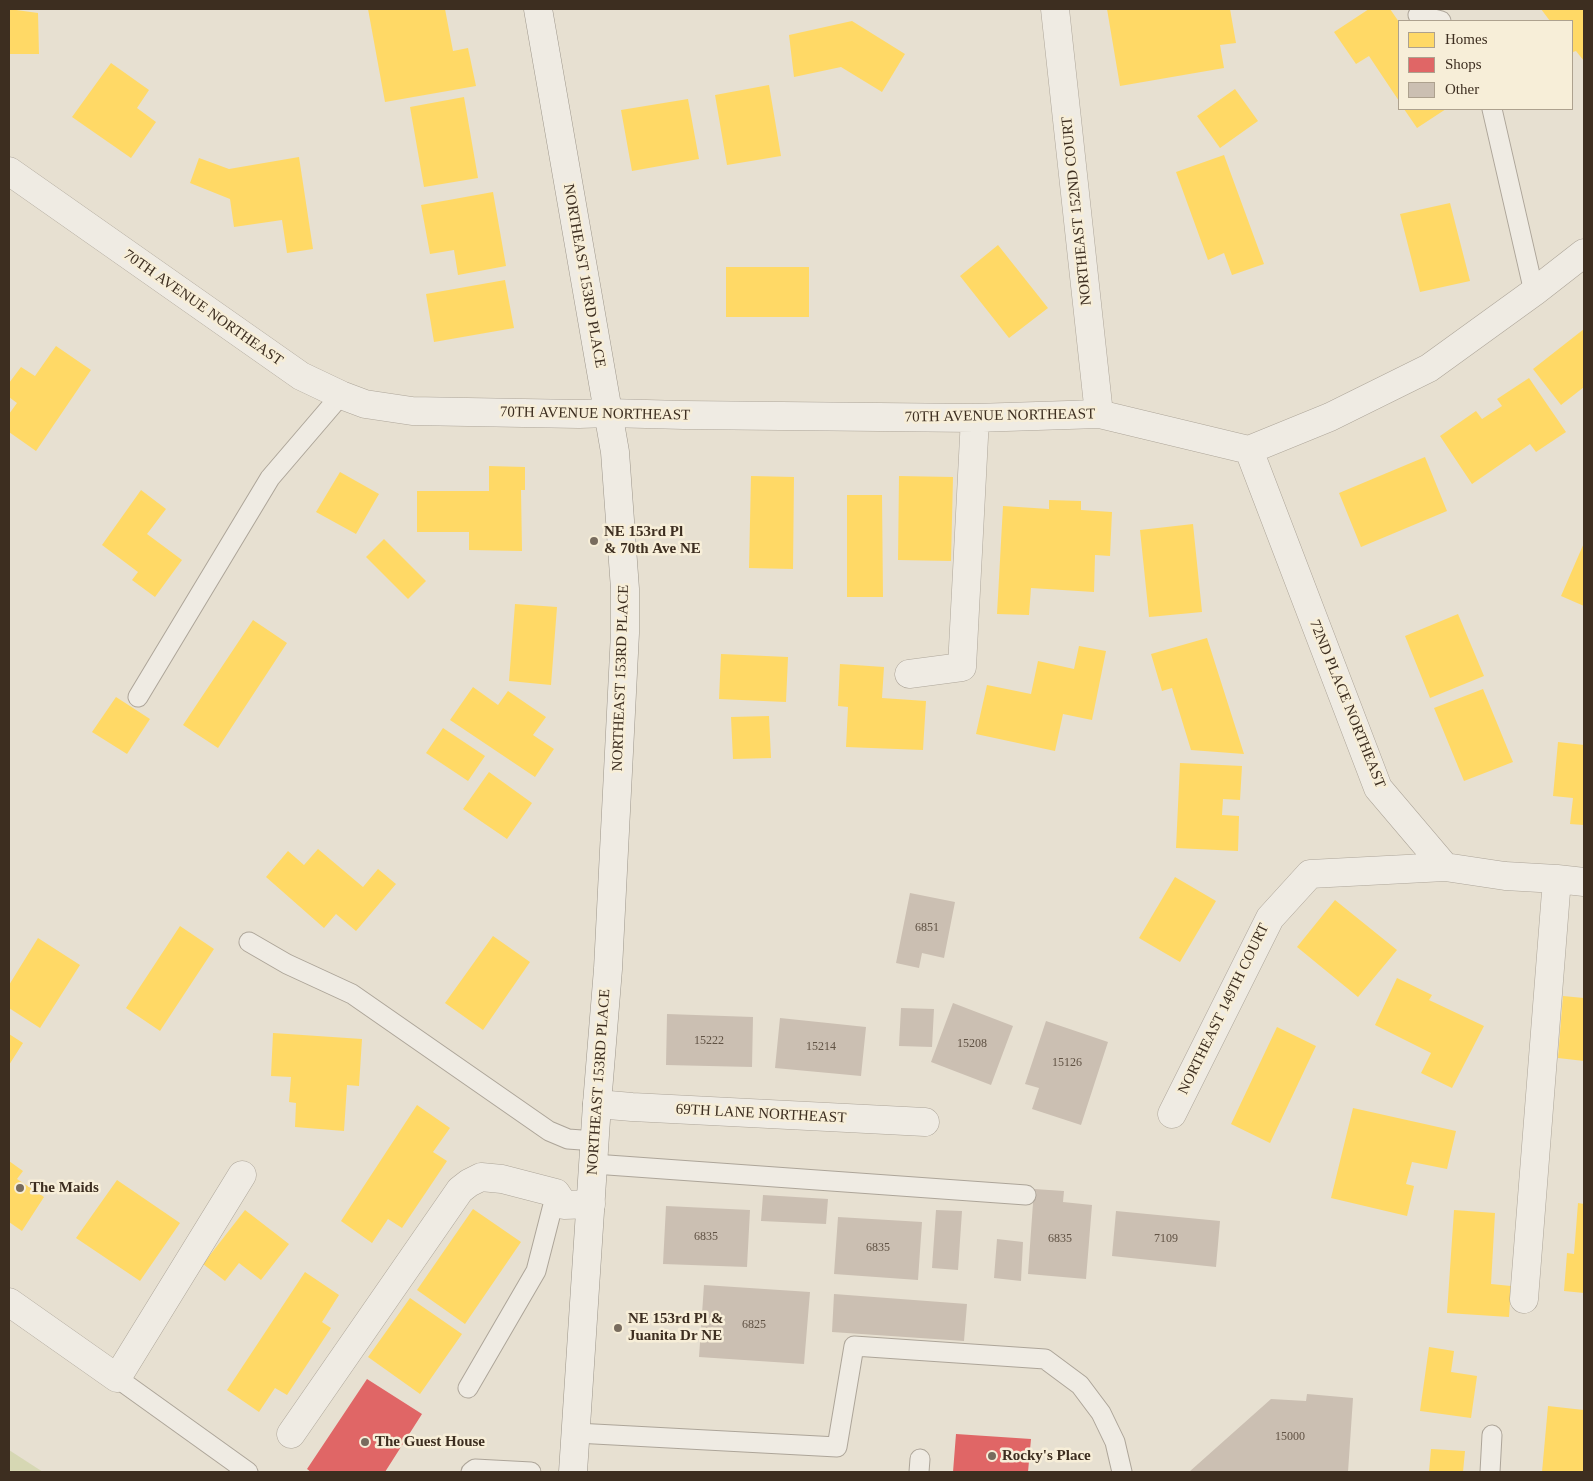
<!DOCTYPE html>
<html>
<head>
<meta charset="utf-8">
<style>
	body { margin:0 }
	#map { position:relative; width:1593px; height:1481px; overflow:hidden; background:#e7e0d1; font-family:Georgia,serif }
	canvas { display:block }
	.frame { position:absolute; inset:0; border:10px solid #3d2e20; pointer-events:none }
	.legend { position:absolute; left:1398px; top:20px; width:175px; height:90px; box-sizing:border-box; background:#f7eed8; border:1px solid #ada18e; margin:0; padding:6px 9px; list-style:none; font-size:15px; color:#3d2e20 }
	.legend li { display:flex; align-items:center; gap:10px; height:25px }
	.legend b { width:25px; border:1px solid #ada18e }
</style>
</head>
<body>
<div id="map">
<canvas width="1593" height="1481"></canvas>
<div class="frame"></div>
<ul class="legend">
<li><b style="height:14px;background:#ffd966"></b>Homes</li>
<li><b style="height:14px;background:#e06666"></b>Shops</li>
<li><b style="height:14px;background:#cbbfb2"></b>Other</li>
</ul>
</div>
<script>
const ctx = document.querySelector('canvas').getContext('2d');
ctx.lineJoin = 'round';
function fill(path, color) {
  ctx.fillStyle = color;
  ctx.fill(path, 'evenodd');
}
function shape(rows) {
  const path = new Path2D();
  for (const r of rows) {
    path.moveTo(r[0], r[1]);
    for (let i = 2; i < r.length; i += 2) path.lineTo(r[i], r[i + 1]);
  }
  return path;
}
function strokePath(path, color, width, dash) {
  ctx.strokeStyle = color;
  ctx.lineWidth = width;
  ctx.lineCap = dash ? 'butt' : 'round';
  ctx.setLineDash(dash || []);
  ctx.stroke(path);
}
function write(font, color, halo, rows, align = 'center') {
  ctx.font = font + ' Georgia,serif';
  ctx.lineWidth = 5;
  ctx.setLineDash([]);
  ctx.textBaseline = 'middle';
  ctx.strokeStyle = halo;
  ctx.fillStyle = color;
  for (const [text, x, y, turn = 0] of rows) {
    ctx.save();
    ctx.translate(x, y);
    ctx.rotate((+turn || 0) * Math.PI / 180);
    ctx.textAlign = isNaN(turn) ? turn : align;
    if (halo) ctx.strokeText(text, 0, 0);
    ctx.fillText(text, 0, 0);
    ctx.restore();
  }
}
fill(shape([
	[9,1450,43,1472,9,1472]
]), '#d6d7b3');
fill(shape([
	[9,9,38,13,39,54,9,54],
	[368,9,445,9,453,51,468,48,476,86,385,102],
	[1107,9,1230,9,1236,43,1220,45,1224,68,1120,86],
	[1369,9,1390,9,1399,22,1399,101,1369,56,1356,64,1334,32],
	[1541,9,1584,9,1584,61,1576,51,1573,52,1572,50,1572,21,1550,21],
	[852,21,905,54,882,92,841,67,794,77,789,35],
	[111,63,149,90,137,108,156,122,131,158,72,117],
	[769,85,781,156,727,165,715,95],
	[1235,89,1258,121,1220,148,1197,116],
	[464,97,478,178,424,187,410,107],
	[688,99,699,159,632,171,621,110],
	[1404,109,1446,109,1417,128],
	[1224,155,1264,264,1232,275,1224,253,1208,260,1176,172],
	[299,157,313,249,287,253,282,220,234,227,230,199,190,183,199,158,229,169],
	[493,192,506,266,458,275,454,250,430,254,421,205],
	[1450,203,1470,281,1420,292,1400,214],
	[998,245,1048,308,1009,338,960,276],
	[726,267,809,267,809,317,726,317],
	[505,280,514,328,434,342,426,294],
	[1584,329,1584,387,1561,405,1533,369],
	[56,346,91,370,36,451,9,432,9,414,17,403,9,397,9,383,21,367,35,376],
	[1529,378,1566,432,1536,452,1530,444,1472,484,1440,436,1476,411,1482,419,1502,406,1497,399],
	[1425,457,1447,511,1361,547,1339,493],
	[489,466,525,467,525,490,521,490,522,551,469,550,469,532,417,532,417,491,489,491],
	[340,472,379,494,356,534,316,512],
	[751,476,794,477,793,569,749,568],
	[899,476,953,477,951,561,898,560],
	[141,490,166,509,147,534,182,560,155,597,132,580,138,572,102,545],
	[847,495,882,495,883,597,847,597],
	[1049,500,1081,501,1081,510,1112,512,1110,556,1095,555,1094,592,1031,588,1029,615,997,614,1003,506,1049,509],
	[1193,524,1202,612,1149,617,1140,530],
	[384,539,426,581,408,599,366,557],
	[1584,543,1584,606,1561,596],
	[515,604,557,607,551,685,509,681],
	[1458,614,1484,676,1430,698,1405,636],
	[253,620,287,643,218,748,183,725],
	[1207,638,1244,754,1191,750,1172,688,1162,691,1151,654],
	[1079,646,1106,651,1092,720,1063,714,1055,751,976,734,987,685,1031,694,1038,661,1074,669],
	[721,654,788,657,786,702,719,699],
	[840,664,884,667,882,698,926,701,923,750,846,747,848,707,838,706],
	[473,687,498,705,508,691,546,717,533,735,554,749,535,777,450,720],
	[1483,689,1513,762,1464,781,1434,708],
	[116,697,150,719,127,754,92,732],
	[769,716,771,758,733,759,731,717],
	[443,728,485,756,468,781,426,753],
	[1558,742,1584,745,1584,825,1570,824,1573,798,1553,796],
	[1180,763,1242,766,1240,800,1223,799,1222,815,1239,816,1238,851,1176,848],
	[489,772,532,803,507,839,463,809],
	[318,849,363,887,378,869,396,884,356,931,336,914,324,928,266,877,288,851,304,865],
	[1175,877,1216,901,1180,962,1139,938],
	[1335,900,1397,950,1358,997,1297,947],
	[180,926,214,949,160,1031,126,1008],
	[493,936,530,962,483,1030,445,1003],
	[38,938,80,965,40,1028,9,1008,9,985],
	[1397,978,1432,995,1429,1000,1484,1026,1452,1088,1421,1073,1431,1053,1375,1025],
	[1563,996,1584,998,1584,1061,1558,1058],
	[1277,1027,1316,1046,1270,1143,1231,1124],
	[273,1033,362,1039,359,1086,347,1085,344,1131,295,1127,296,1103,289,1102,291,1077,271,1076],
	[9,1034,23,1043,9,1065],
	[417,1105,450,1128,433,1152,447,1161,402,1228,388,1219,372,1243,341,1221],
	[1353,1108,1456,1131,1447,1169,1412,1162,1406,1184,1414,1186,1407,1216,1331,1198],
	[9,1161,23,1171,17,1179,44,1197,22,1231,9,1222],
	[117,1180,180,1223,140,1281,76,1238],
	[1578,1203,1584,1204,1584,1293,1564,1291,1567,1253,1574,1254],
	[473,1209,521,1242,465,1324,417,1290],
	[245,1210,289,1244,261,1280,239,1263,225,1281,203,1264],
	[1454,1210,1495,1213,1491,1284,1511,1286,1509,1317,1447,1313],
	[305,1272,339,1295,322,1322,331,1328,287,1395,275,1388,259,1412,227,1390],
	[410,1298,462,1334,420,1394,368,1357],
	[1429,1347,1454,1351,1451,1372,1477,1376,1471,1418,1420,1411],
	[1548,1406,1584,1410,1584,1472,1542,1472],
	[1431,1449,1465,1451,1463,1472,1429,1472]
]), '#ffd966');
fill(shape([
	[367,1379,422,1414,385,1472,311,1472,307,1469],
	[956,1434,1031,1439,1028,1472,953,1472]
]), '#e06666');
fill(shape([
	[910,893,955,902,944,958,922,953,919,968,896,963],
	[953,1003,1013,1026,991,1085,931,1062],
	[901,1008,934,1009,932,1047,899,1046],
	[667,1014,753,1017,752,1067,666,1065],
	[780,1018,866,1027,861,1076,775,1068],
	[1046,1021,1108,1042,1081,1125,1032,1109,1039,1088,1025,1084],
	[1034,1189,1064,1191,1063,1202,1092,1205,1086,1279,1028,1274],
	[763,1195,828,1199,826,1224,761,1221],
	[666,1206,750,1210,747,1267,663,1264],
	[936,1210,962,1211,958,1270,932,1268],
	[1116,1211,1220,1221,1216,1267,1112,1256],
	[838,1217,922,1222,918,1280,834,1274],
	[997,1239,1023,1242,1021,1281,994,1278],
	[704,1285,810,1292,804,1364,699,1357],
	[834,1294,967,1304,964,1341,832,1332],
	[1307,1394,1353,1398,1348,1472,1189,1472,1271,1399,1306,1401]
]), '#cbbfb2');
const lane = shape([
	[1418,15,1441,21],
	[1492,109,1534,292],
	[138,697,270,478,341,395],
	[249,942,287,964,352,994,549,1131,568,1139,595,1141],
	[594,1164,1026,1195],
	[117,1378,248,1472],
	[468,1388,536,1271,556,1193],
	[576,1433,837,1447,854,1346,1045,1359,1080,1385,1101,1413,1115,1442,1122,1472],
	[471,1472,475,1469,531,1472],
	[919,1472,920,1459],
	[1490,1472,1492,1435]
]);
const street = shape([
	[1055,9,1099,414],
	[9,171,301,376,341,395,365,404,412,411,579,414,608,413,684,415,975,418,1099,414,1249,450],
	[1249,450,1378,788,1445,867,1505,876,1557,879,1584,882],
	[1249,450,1330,417,1429,368,1534,292,1584,253],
	[909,674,962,667,975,418],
	[597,1104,632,1107,925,1122],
	[1172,1114,1270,918,1310,874,1445,867],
	[1524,1299,1557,879],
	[9,1302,117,1378,242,1175],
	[291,1434,460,1190,469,1183,481,1177,502,1179,556,1193,564,1205,591,1204]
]);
const secondary = shape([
	[538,9,615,452,625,589,625,633,608,969,597,1104,573,1472]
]);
strokePath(lane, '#ada599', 21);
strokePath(street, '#ada599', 29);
strokePath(secondary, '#9c958a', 29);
strokePath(lane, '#efebe3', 19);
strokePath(street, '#efebe3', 28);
strokePath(secondary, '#efebe3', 28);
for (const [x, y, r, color] of [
	[594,541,5,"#786c5e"],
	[20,1188,5,"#786c5e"],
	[618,1328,5,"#786c5e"],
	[365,1442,5,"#786c5e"],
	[992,1456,5,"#786c5e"]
]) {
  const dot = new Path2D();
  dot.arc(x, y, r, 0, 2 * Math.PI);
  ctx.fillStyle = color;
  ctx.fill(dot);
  strokePath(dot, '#f7eed8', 2);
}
write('12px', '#605244', null, [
	["6851",927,928],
	["15222",709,1041],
	["15208",972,1044],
	["15214",821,1047],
	["15126",1067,1063],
	["6835",706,1237],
	["6835",1060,1239],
	["7109",1166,1239],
	["6835",878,1248],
	["6825",754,1325],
	["15000",1290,1437]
]);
write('15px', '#3d2e20', '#f7eed8', [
	["NORTHEAST 152ND COURT",1077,211,-96],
	["NORTHEAST 153RD PLACE",584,276,80],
	["70TH AVENUE NORTHEAST",203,308,35],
	["70TH AVENUE NORTHEAST",595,414,1],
	["70TH AVENUE NORTHEAST",1000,416,-1],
	["NORTHEAST 153RD PLACE",621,678,-88],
	["72ND PLACE NORTHEAST",1347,704,68],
	["NORTHEAST 149TH COURT",1224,1009,-64],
	["NORTHEAST 153RD PLACE",599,1082,-86],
	["69TH LANE NORTHEAST",761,1114,3]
]);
write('bold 15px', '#3d2e20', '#f7eed8', [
	["NE 153rd Pl",604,532],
	["& 70th Ave NE",604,549],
	["The Maids",30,1188],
	["NE 153rd Pl &",628,1319],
	["Juanita Dr NE",628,1336],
	["The Guest House",375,1442],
	["Rocky's Place",1002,1456]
], 'left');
</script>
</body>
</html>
